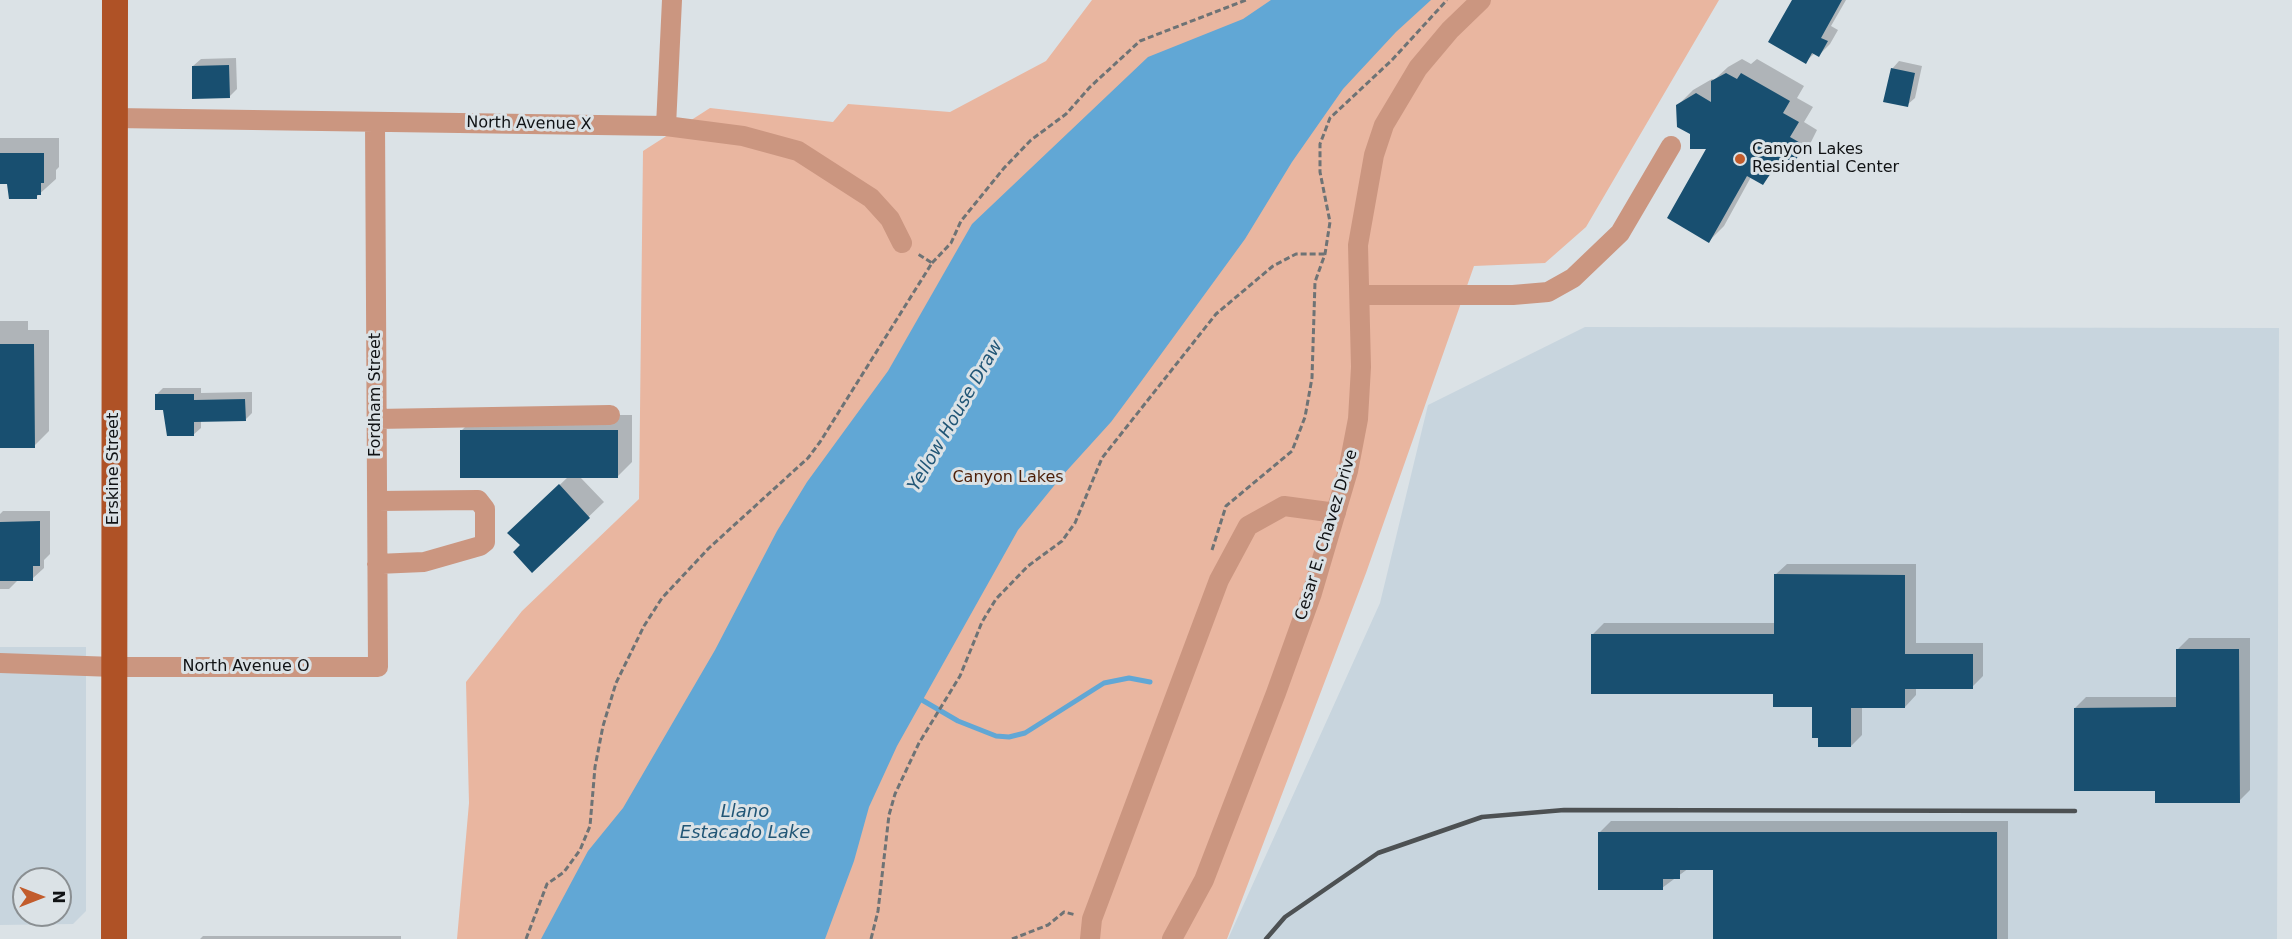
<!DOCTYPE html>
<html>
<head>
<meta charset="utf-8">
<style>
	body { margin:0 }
	#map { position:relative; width:2292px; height:939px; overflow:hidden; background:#dbe2e6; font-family:"DejaVu Sans",sans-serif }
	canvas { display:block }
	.north { position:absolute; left:12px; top:867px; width:60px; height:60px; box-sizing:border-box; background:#dbe2e6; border:2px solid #8a8f92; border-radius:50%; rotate:90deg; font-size:16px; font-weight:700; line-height:24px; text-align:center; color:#101214 }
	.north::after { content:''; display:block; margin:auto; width:21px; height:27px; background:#c25c2c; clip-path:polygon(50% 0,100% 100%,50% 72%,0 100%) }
</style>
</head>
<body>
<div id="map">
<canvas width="2292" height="939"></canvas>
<div class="north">N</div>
</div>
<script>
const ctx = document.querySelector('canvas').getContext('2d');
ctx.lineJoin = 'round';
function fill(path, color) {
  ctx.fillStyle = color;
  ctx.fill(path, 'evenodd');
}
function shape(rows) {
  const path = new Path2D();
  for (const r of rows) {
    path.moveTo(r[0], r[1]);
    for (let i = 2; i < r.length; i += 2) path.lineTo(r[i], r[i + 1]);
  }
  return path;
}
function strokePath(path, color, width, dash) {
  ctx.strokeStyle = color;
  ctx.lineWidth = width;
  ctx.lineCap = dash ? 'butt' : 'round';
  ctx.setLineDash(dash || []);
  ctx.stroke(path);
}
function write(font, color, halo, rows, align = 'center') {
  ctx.font = font + ' "DejaVu Sans",sans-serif';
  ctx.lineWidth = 6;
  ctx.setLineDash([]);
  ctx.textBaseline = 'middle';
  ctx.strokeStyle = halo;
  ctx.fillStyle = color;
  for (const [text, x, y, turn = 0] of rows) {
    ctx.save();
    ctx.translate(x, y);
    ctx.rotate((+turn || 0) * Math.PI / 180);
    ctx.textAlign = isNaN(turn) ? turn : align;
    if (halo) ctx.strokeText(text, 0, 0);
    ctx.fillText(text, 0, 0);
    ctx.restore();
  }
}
fill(shape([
	[1585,327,2279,328,2277,939,1228,939,1380,603,1428,405],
	[0,647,86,647,86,911,73,924,0,925],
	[24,879,60,879,60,915,24,915]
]), '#c8d5de');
fill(shape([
	[1092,0,1719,0,1586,227,1545,263,1474,266,1366,573,1227,939,457,939,469,803,466,682,522,611,639,499,643,151,710,108,833,122,848,104,950,112,1046,61]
]), '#e9b6a0');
fill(shape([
	[1271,0,1431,0,1396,32,1343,89,1292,162,1245,239,1140,383,1111,422,1062,476,1018,530,897,746,869,807,854,861,825,939,541,939,588,851,623,808,715,650,777,531,807,482,888,371,972,224,1148,57,1243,19]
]), '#61a7d5');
fill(shape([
	[1794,0,1846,0,1831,26,1838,30,1830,44,1819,55,1815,53,1805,62],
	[236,58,237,89,229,97,193,66,201,59],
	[1742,59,1751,64,1757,59,1804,86,1797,98,1813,107,1804,122,1817,130,1809,146,1794,161,1786,156,1762,184,1751,177,1724,226,1709,241,1709,148,1692,133,1678,105,1693,90,1712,79,1714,80,1728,67],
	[1899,61,1922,66,1915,98,1907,105,1892,69],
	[0,138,59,138,59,167,56,170,56,179,36,197,8,183,0,183],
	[0,321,28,321,28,330,49,330,49,431,34,446,0,446],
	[163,388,201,388,201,393,252,392,252,413,245,420,201,421,201,428,193,435,164,409,156,395],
	[477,415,632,415,632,462,617,477,580,477,604,502,532,571,522,545,524,519,568,477,462,430],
	[3,511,50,511,50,554,44,560,44,568,32,579,19,579,9,589,0,589,0,514],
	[1787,564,1916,564,1916,643,1983,643,1983,676,1972,687,1916,687,1916,695,1905,707,1862,707,1862,735,1851,746,1814,706,1593,634,1604,623,1775,623,1775,575],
	[2189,638,2250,638,2250,790,2239,801,2157,789,2075,708,2086,697,2177,697,2178,649],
	[1611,821,2008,821,2008,939,1714,939,1714,868,1689,868,1662,888,1600,832],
	[203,936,401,936,401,939,200,939]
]), '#0003');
strokePath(shape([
	[922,700,958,721,996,736,1009,737,1025,733,1104,683,1129,678,1150,682]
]), '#61a7d5', 5);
fill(shape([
	[1792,0,1842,0,1821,38,1828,41,1819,57,1812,53,1806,64,1768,42],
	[229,65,230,98,192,99,192,66],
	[1891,68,1915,73,1908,107,1883,102],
	[1726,73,1737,79,1741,73,1790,101,1783,113,1799,122,1790,137,1804,145,1794,163,1782,156,1763,185,1747,176,1709,243,1667,218,1706,149,1690,149,1690,134,1677,127,1676,105,1696,93,1711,102,1711,81],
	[0,153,44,153,44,183,41,183,41,195,37,195,37,199,9,199,7,184,0,184],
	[0,344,34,344,35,448,0,448],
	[155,394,194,394,194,400,245,399,246,421,194,422,194,436,167,436,163,410,155,410],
	[460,430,618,430,618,478,460,478],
	[559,484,590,518,532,573,513,552,520,545,507,533],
	[40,521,40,566,33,566,33,581,0,581,0,522],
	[1774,574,1905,575,1905,654,1973,654,1973,689,1905,689,1905,708,1851,708,1851,747,1818,747,1818,738,1812,738,1812,707,1773,707,1773,694,1591,694,1591,634,1774,634],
	[2176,649,2239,649,2240,803,2155,803,2155,791,2074,791,2074,708,2176,707],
	[1598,832,1997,832,1997,939,1713,939,1713,870,1680,870,1680,879,1663,879,1663,890,1598,890]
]), '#184f70');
strokePath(shape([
	[932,263,951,243,961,221,1004,168,1031,140,1066,114,1090,87,1140,41,1246,0],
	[1212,550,1226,506,1292,451,1305,417,1312,378,1315,282,1325,254,1330,222,1320,172,1320,144,1330,118,1392,60,1447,0],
	[526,939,547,884,564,872,580,850,590,826,595,767,603,726,616,683,644,626,662,598,709,548,808,458,820,442,932,263,918,254],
	[871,939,878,911,889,815,895,794,919,743,960,676,982,622,996,599,1028,566,1062,541,1075,523,1102,458,1216,314,1273,266,1296,254,1325,254],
	[1012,939,1048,925,1064,912,1076,915]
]), '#6e7375', 3, [6, 3]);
strokePath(shape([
	[115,118,666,126,743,136,798,151,871,198,890,219,902,243],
	[666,126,672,0],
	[1360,295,1513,295,1548,292,1573,278,1620,233,1671,146],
	[376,419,610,415],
	[377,501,478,500,485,509,485,542,480,546,424,562,377,564],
	[0,663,114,667,378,667,375,122],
	[1090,939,1092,919,1219,580,1248,526,1284,506,1336,513],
	[1172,939,1204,880,1276,693,1312,593,1348,471,1358,419,1361,367,1358,245,1374,155,1384,125,1418,68,1450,30,1481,0]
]), '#cb9680', 20);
strokePath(shape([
	[114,939,115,0]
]), '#af5226', 26);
strokePath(shape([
	[1266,939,1285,917,1378,853,1482,817,1564,810,2075,811]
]), '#4d5153', 4.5);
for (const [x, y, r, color] of [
	[1740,159,6,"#c25c2c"]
]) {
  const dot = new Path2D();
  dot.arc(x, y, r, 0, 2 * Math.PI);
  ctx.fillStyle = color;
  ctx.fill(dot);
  strokePath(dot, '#dbe2e6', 2);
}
write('16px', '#101214', '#dbe2e6', [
	["North Avenue X",529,124,1],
	["Fordham Street",376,395,-90],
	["Erskine Street",114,469,-90],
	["Cesar E. Chavez Drive",1327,535,-73],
	["North Avenue O",246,667]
]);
write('16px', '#101214', '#dbe2e6', [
	["Canyon Lakes",1752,150],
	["Residential Center",1752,168]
], 'left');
write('16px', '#4c1e07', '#dbe2e6', [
	["Canyon Lakes",1008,478]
]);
write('italic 18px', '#215676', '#dbe2e6', [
	["Yellow House Draw",956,416,-60],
	["Llano",745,812],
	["Estacado Lake",745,833]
]);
</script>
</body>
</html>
